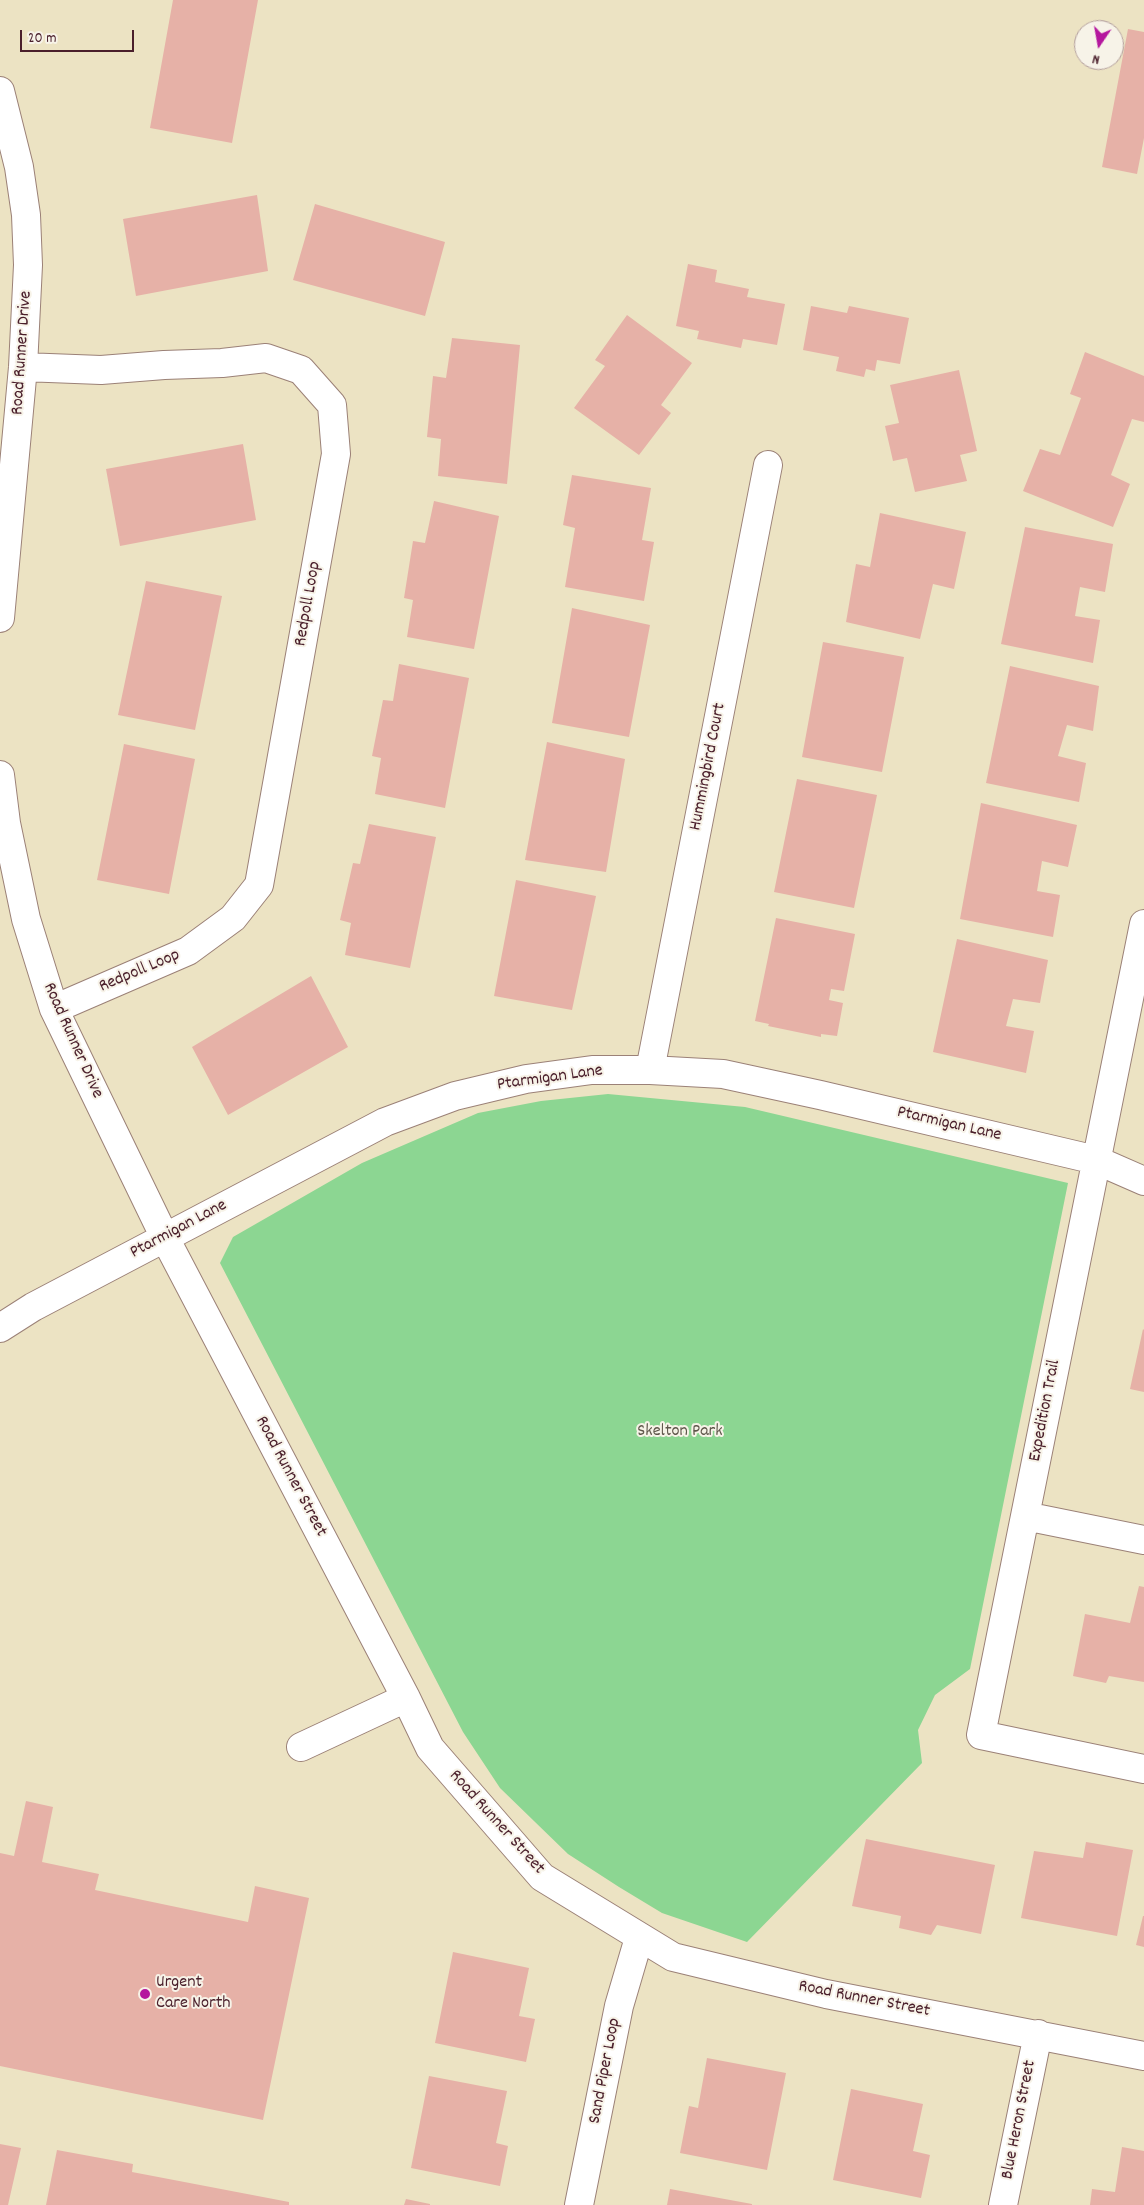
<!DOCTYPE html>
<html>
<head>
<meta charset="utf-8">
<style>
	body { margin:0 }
	#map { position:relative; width:1144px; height:2205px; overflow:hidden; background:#ece3c3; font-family:Dekko,sans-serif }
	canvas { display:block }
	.north { position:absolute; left:1074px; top:20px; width:50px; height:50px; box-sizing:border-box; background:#f7f3e8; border:1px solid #b29e9c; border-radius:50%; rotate:192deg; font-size:14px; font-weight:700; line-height:20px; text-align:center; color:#4a1f2b }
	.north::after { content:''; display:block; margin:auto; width:18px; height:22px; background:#b5179e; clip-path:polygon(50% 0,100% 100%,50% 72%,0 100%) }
	.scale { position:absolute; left:20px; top:30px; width:114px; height:22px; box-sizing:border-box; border:2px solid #4a1f2b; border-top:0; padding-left:6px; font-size:15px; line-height:18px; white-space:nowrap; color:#4a1f2b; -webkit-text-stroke:4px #f7f3e8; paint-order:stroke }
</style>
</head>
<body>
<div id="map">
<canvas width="1144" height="2205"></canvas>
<div class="north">N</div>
<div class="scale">20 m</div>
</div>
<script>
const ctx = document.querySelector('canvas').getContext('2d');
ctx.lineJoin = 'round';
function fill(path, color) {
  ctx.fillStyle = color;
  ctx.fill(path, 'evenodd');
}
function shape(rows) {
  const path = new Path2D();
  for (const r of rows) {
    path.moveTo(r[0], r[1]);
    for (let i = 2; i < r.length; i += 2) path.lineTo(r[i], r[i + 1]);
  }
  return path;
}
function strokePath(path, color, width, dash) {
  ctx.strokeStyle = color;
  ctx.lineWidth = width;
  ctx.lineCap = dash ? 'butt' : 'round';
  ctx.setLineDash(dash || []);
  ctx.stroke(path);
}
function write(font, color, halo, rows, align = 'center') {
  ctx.font = font + ' Dekko,sans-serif';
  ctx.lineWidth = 4;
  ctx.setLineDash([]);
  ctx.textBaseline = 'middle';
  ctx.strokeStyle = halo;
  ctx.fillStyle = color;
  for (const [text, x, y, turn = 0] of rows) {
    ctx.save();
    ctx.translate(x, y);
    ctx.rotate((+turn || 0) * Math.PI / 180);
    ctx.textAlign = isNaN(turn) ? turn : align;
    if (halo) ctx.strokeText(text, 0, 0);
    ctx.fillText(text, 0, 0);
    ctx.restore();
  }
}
fill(shape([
	[608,1094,745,1107,1068,1183,970,1669,935,1695,918,1730,922,1763,747,1942,662,1913,619,1887,568,1854,500,1788,463,1732,220,1263,233,1237,362,1163,478,1113,541,1101]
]), '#8cd692');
fill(shape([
	[173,0,258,0,232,143,150,128],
	[1128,29,1144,32,1144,138,1137,174,1102,167],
	[257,195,268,271,136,296,123,219],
	[315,204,445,242,425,316,293,280],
	[688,264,717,270,715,282,749,289,747,297,785,304,777,345,743,339,741,348,697,339,699,331,676,326],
	[811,306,847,313,849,306,909,318,900,364,877,360,875,371,866,369,864,377,836,371,839,357,803,350],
	[627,315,692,363,661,405,671,413,639,455,574,408,605,366,595,360],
	[452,338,520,345,507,484,438,476,441,439,427,437,433,376,446,378],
	[1085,352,1144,376,1144,422,1132,419,1111,475,1130,484,1113,527,1023,491,1040,449,1060,455,1081,398,1070,394],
	[959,370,977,451,960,455,967,481,915,492,907,458,893,461,885,426,899,423,890,385],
	[243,444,256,520,120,546,106,469],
	[572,475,651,488,642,540,654,542,644,601,565,587,575,528,563,525],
	[434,501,499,516,474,649,407,637,413,600,404,598,413,541,425,543],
	[880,513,966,532,954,589,933,584,920,639,846,622,856,564,870,567],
	[1025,527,1113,544,1105,592,1080,587,1075,616,1100,620,1093,663,1001,644],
	[146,581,222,596,195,730,118,715],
	[572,608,650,625,629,737,552,723],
	[823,642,904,657,882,772,802,757],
	[399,664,469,678,445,808,375,794,381,758,372,756,383,700,393,701],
	[1010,666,1099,686,1093,731,1067,725,1058,756,1086,763,1079,802,986,783],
	[547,742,625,759,606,872,525,860],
	[124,744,195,759,169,894,97,880],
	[797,779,877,795,854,908,774,892],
	[981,803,1077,825,1068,867,1042,861,1037,891,1060,895,1053,937,960,919],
	[369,824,436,837,410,968,345,955,351,923,340,920,353,863,360,864],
	[516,880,596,896,572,1010,494,996],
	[776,918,855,934,844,991,831,989,829,1000,843,1003,837,1036,821,1034,821,1037,768,1026,769,1024,755,1021],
	[957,939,1048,960,1040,1003,1013,999,1006,1026,1034,1031,1026,1073,933,1052],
	[311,976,348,1047,228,1115,192,1047],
	[1143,1329,1144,1330,1144,1392,1130,1389],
	[1139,1586,1144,1587,1144,1682,1109,1676,1106,1683,1073,1676,1085,1614,1130,1623],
	[26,1801,53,1807,42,1862,99,1874,95,1890,248,1922,255,1886,309,1898,263,2120,0,2066,0,1853,14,1856],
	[866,1839,995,1865,981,1934,937,1925,931,1935,899,1928,901,1916,852,1906],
	[1086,1842,1133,1850,1117,1936,1021,1918,1034,1851,1083,1858],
	[1143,1916,1144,1916,1144,1947,1136,1945],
	[453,1952,529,1968,519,2016,535,2019,526,2062,435,2043],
	[707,2058,786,2073,767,2170,680,2153,689,2106,698,2108],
	[429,2076,507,2091,496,2143,508,2146,500,2186,411,2168],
	[851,2089,923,2104,913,2151,930,2155,921,2198,833,2180],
	[0,2144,21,2148,8,2205,0,2205],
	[1122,2147,1144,2151,1144,2205,1090,2205,1092,2189,1115,2192],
	[57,2150,133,2164,132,2172,289,2202,289,2205,46,2205],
	[670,2189,752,2204,752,2205,667,2205],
	[406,2199,430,2204,430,2205,404,2205]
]), '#e6b1a7');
const minor = shape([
	[0,91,19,167,26,215,28,265,23,367,0,618],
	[23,367,101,370,164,365,222,363,266,358,301,370,332,405,336,454,259,885,233,918,188,951,54,1009],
	[0,775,6,823,26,919,54,1009,165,1238,406,1698,430,1748,542,1877,673,1957,826,1994,1144,2056],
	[1144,924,981,1735,1144,1769],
	[650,1070,768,465],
	[0,1328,33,1307,385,1122,455,1096,526,1079,592,1070,650,1070,723,1074,820,1095,1096,1160,1144,1181],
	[1025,1516,1144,1540],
	[301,1747,406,1698],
	[579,2205,619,2006,639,1938],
	[1003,2205,1038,2034]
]);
strokePath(minor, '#9b8177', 30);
strokePath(minor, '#fff', 28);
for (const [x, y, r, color] of [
	[145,1994,6,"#b5179e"]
]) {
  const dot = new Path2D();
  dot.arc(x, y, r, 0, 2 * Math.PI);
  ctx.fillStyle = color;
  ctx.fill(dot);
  strokePath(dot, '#f7f3e8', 2);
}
write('18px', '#4a1f2b', '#f7f3e8', [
	["Road Runner Drive",23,353,-86],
	["Redpoll Loop",309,604,-80],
	["Hummingbird Court",709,767,-79],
	["Redpoll Loop",140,972,-23],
	["Road Runner Drive",72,1041,66],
	["Ptarmigan Lane",550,1079,-8],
	["Ptarmigan Lane",949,1125,13],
	["Ptarmigan Lane",179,1230,-28],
	["Expedition Trail",1046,1411,-79],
	["Road Runner Street",290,1477,62],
	["Road Runner Street",496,1823,48],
	["Road Runner Street",864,2000,11],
	["Sand Piper Loop",606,2071,-79],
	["Blue Heron Street",1020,2120,-79]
]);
write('18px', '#5e564a', '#f7f3e8', [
	["Skelton Park",680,1433]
]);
write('18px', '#4a1f2b', '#f7f3e8', [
	["Urgent",156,1984],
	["Care North",156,2005]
], 'left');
</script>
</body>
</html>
